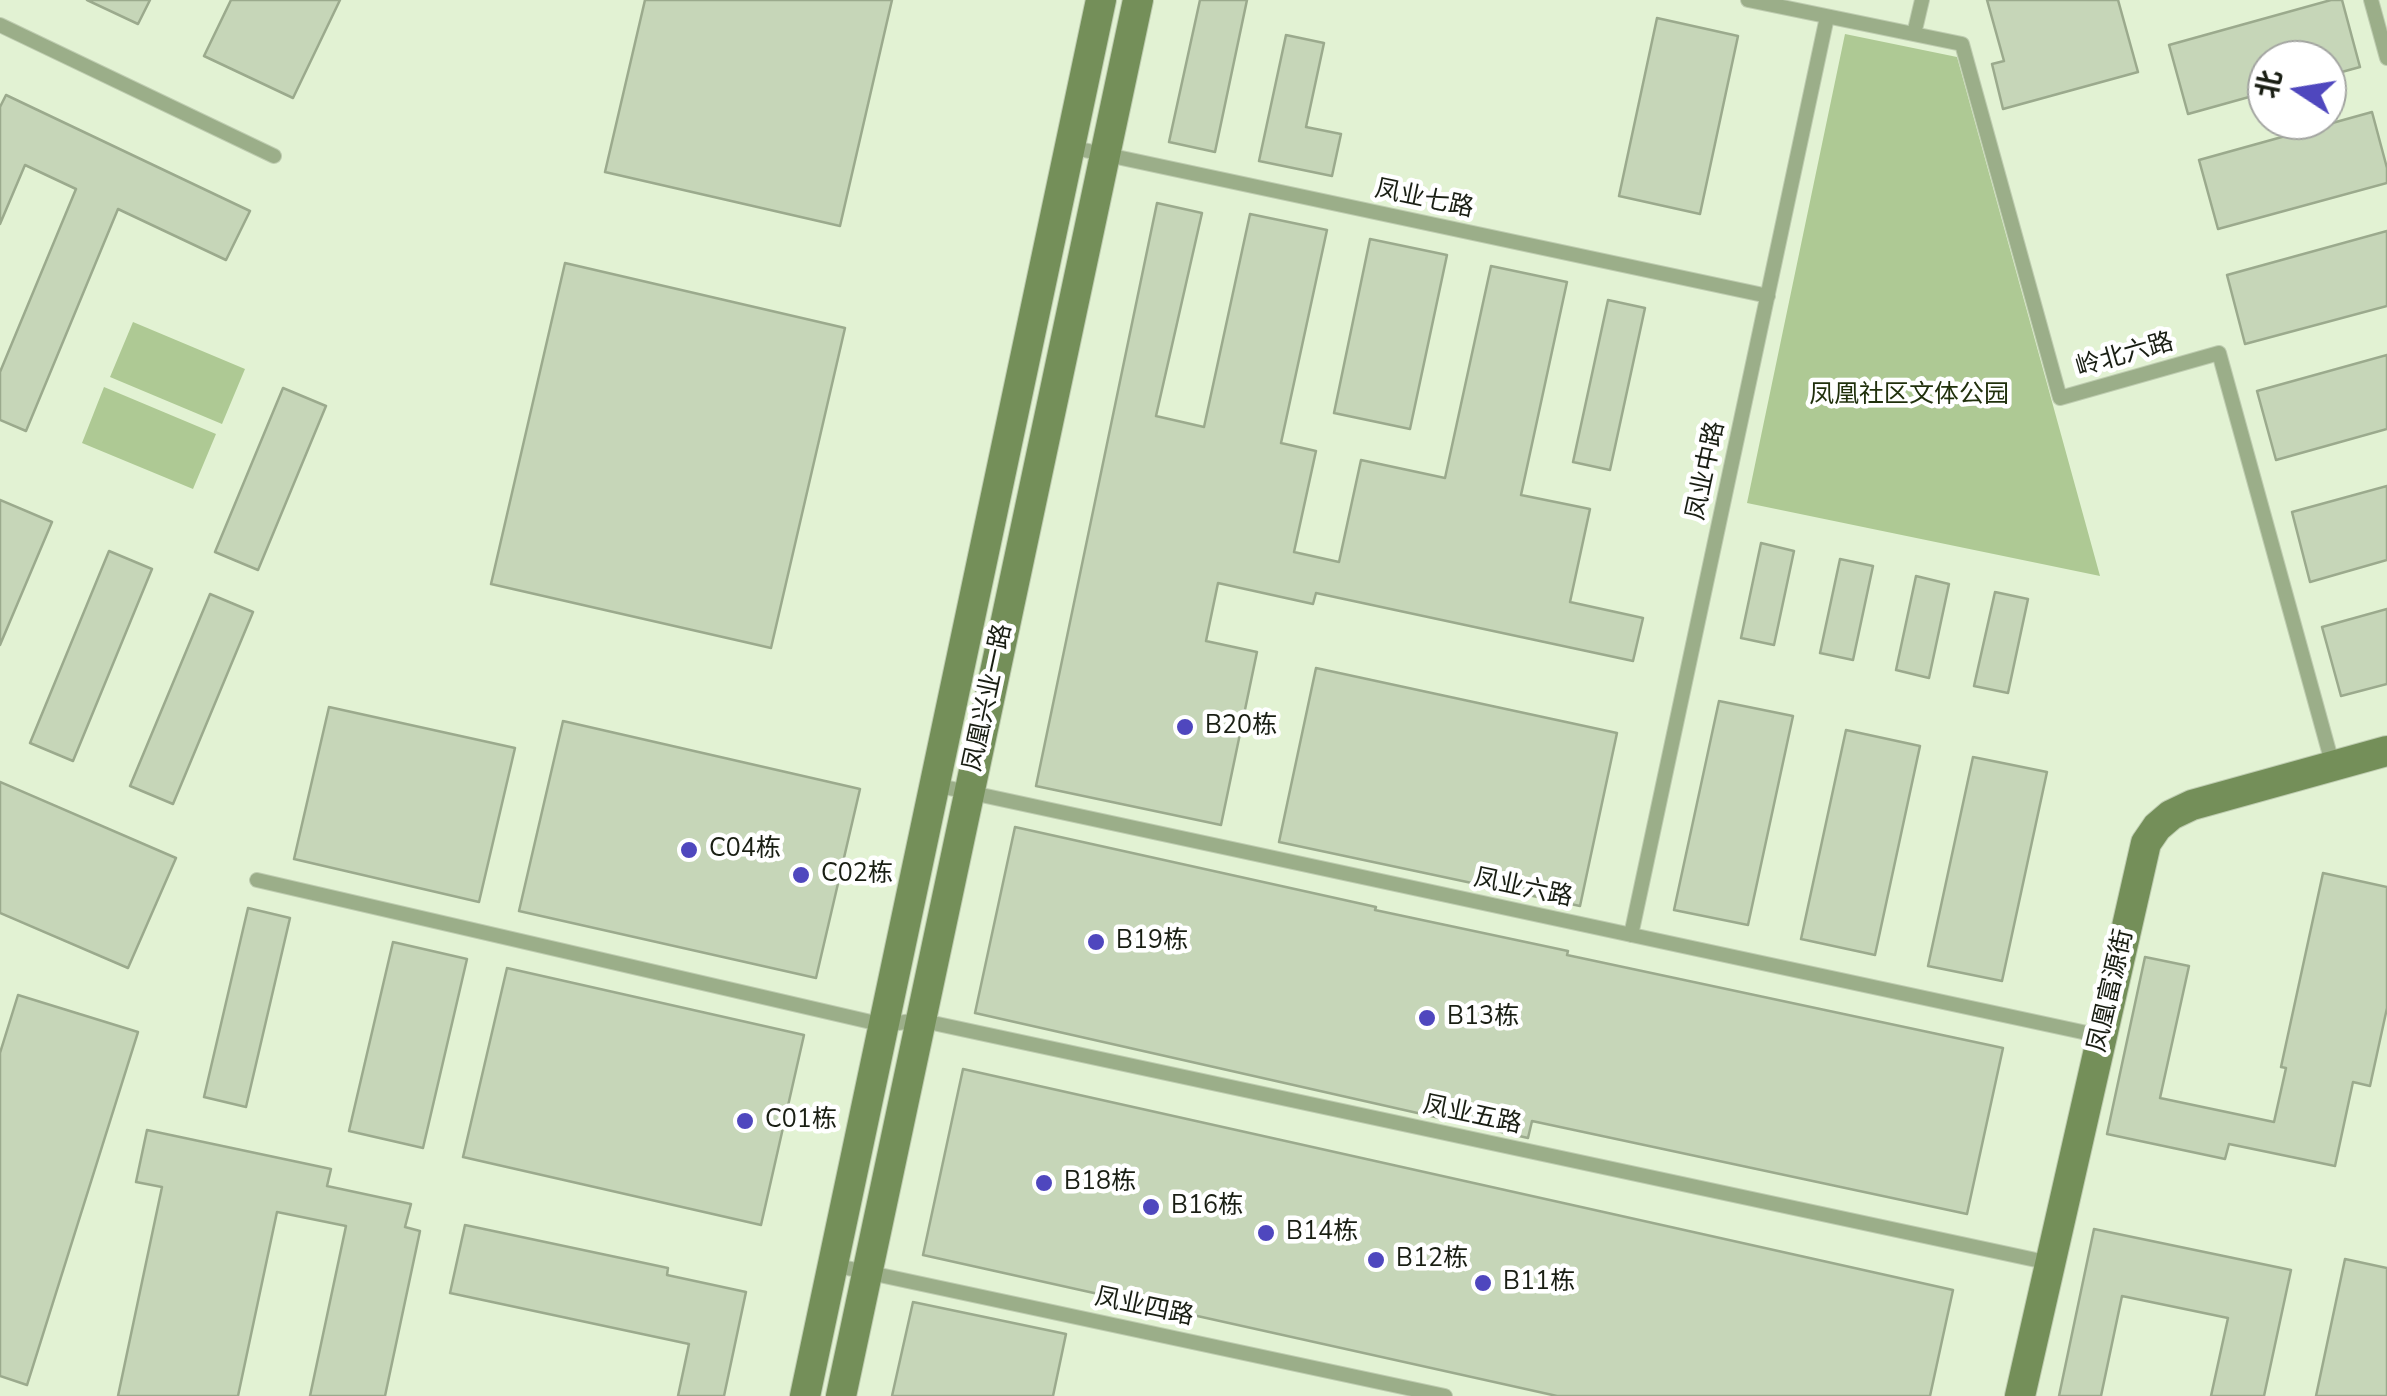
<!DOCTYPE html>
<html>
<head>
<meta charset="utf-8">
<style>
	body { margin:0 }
	#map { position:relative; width:2387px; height:1396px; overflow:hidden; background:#e2f2d3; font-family:"Nunito Sans","Noto Sans SC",sans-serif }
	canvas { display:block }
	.north { position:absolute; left:2247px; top:40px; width:100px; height:100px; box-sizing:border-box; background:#fff; border:2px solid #a3a5a1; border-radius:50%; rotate:282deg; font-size:28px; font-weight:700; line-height:40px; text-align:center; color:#191e13 }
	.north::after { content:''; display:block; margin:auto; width:35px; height:45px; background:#4f47be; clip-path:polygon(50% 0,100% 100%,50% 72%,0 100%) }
</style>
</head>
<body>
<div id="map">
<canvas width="2387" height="1396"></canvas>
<div class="north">北</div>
</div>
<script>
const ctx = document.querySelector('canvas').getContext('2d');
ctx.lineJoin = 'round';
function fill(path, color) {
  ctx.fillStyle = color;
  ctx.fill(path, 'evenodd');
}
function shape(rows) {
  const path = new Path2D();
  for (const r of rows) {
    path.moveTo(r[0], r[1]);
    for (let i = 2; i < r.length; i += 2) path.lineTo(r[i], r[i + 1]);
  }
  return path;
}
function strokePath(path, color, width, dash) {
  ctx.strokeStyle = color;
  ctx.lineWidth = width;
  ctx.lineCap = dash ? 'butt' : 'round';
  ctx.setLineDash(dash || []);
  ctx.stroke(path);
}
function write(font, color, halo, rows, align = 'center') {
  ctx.font = font + ' "Nunito Sans","Noto Sans SC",sans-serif';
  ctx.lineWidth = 9;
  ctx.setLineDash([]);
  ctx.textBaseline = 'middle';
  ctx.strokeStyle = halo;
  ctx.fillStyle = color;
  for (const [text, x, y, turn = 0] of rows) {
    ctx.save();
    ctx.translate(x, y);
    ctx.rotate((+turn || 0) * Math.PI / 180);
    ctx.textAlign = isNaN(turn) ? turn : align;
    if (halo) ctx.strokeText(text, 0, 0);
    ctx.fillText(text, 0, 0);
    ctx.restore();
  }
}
fill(shape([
	[1845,34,1957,57,2100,576,1747,503],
	[133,322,245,369,222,424,110,377],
	[104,387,216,434,193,489,82,443]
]), '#aec994');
const building = shape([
	[87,0,150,0,138,24,87,0],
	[231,0,340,0,293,98,204,56,231,0],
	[645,0,892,0,840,226,605,172,645,0],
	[1200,0,1247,0,1215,152,1169,142,1200,0],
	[1987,0,2118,0,2138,72,2003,109,1992,64,2004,61,1987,0],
	[2331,0,2342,0,2360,67,2327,76,2327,60,2267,60,2267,92,2188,114,2169,45,2331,0],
	[1657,18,1738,36,1700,214,1619,196,1657,18],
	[1286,35,1324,43,1306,127,1341,134,1332,176,1259,161,1286,35],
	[6,95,250,211,226,260,118,209,26,431,0,420,0,372,76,189,25,165,0,224,0,107,6,95],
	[2372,112,2387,168,2387,183,2218,229,2199,160,2372,112],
	[1157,203,1202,213,1156,416,1204,427,1250,214,1327,230,1281,443,1316,451,1294,552,1339,562,1361,460,1445,478,1491,266,1567,282,1521,495,1590,509,1570,602,1643,618,1633,661,1316,593,1313,604,1218,583,1206,641,1257,652,1221,825,1036,786,1157,203],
	[2387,231,2387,306,2245,344,2227,275,2387,231],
	[1370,239,1447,255,1410,429,1334,413,1370,239],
	[565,263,845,328,771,648,491,584,565,263],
	[1608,300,1645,308,1610,470,1573,462,1608,300],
	[2387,355,2387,429,2276,460,2257,391,2387,355],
	[283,388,326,406,258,570,215,552,283,388],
	[2387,486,2387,560,2310,582,2292,512,2387,486],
	[0,500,52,522,0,645,0,500],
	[1761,543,1794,551,1774,645,1741,638,1761,543],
	[109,551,152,569,73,761,30,743,109,551],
	[1840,559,1873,566,1853,660,1820,653,1840,559],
	[1916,576,1949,584,1929,678,1896,670,1916,576],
	[1995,592,2028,599,2008,693,1974,686,1995,592],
	[210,594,253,612,173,804,130,786,210,594],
	[2387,609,2387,684,2341,696,2322,627,2387,609],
	[1316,668,1617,733,1580,906,1279,842,1316,668],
	[1719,701,1793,716,1748,925,1674,910,1719,701],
	[329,707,515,748,479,902,294,859,329,707],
	[563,721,860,789,816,978,519,911,563,721],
	[1846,730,1920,746,1875,955,1801,939,1846,730],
	[1973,757,2047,772,2002,981,1928,966,1973,757],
	[0,782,176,858,128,968,0,913,0,782],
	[1015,827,1376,907,1375,910,1568,951,1567,955,2003,1048,1967,1214,1532,1121,1528,1138,975,1013,1015,827],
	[2323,873,2387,887,2387,1008,2370,1086,2353,1082,2335,1166,2229,1144,2225,1159,2107,1134,2145,957,2189,966,2160,1098,2274,1122,2286,1068,2281,1067,2323,873],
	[248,908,290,918,246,1107,204,1097,248,908],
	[393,942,467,959,423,1148,349,1131,393,942],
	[507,968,804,1035,761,1225,463,1157,507,968],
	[18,995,138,1032,27,1385,0,1376,0,1053,18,995],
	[963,1069,1953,1290,1930,1396,1557,1396,923,1255,963,1069],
	[147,1130,331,1169,327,1186,411,1204,405,1227,420,1231,385,1396,310,1396,346,1226,277,1212,238,1396,118,1396,162,1187,136,1182,147,1130],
	[465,1225,668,1268,667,1275,746,1292,724,1396,678,1396,689,1344,450,1293,465,1225],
	[2094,1229,2291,1270,2264,1396,2211,1396,2228,1318,2122,1296,2101,1396,2059,1396,2094,1229],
	[2345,1259,2387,1268,2387,1396,2316,1396,2345,1259],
	[913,1302,1066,1334,1053,1396,892,1396,913,1302]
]);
fill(building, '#c6d6b8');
strokePath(building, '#9baa8d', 2.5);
const lane = shape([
	[1748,0,1962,44,2060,398,2219,353,2333,766],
	[2371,0,2387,58],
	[0,25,274,156],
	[1914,34,1922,0],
	[1070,147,1768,296],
	[935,785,2101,1036],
	[257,880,884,1025,919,1020,2050,1263],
	[1631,935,1827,17],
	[833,1265,1445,1396]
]);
const secondary = shape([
	[805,1396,1101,0],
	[841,1396,1138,0],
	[2020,1396,2146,843,2157,827,2171,815,2192,805,2387,751]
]);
strokePath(lane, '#beccb0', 16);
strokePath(secondary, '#beccb0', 32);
strokePath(lane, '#9bae89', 14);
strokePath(secondary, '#748f59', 30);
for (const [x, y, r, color] of [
	[1185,727,10,"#4f47be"],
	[689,850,10,"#4f47be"],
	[801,875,10,"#4f47be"],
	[1096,942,10,"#4f47be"],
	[1427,1018,10,"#4f47be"],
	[745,1121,10,"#4f47be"],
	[1044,1183,10,"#4f47be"],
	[1151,1207,10,"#4f47be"],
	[1266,1233,10,"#4f47be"],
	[1376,1260,10,"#4f47be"],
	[1483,1283,10,"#4f47be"]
]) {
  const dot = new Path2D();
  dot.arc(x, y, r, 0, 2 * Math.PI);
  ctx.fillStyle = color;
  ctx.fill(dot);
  strokePath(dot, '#fff', 4);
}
write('25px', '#191e13', '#fff', [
	["凤业七路",1424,200,12],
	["岭北六路",2125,356,-16],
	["凤业中路",1707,471,-78],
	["凤凰兴业一路",989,698,-78],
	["凤业六路",1523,889,12],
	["凤凰富源街",2112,991,-77],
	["凤业五路",1472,1116,12],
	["凤业四路",1144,1308,12]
]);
write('25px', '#20300c', '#fff', [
	["凤凰社区文体公园",1909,396]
]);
write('25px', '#191e13', '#fff', [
	["B20栋",1205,727],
	["C04栋",709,850],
	["C02栋",821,875],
	["B19栋",1116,942],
	["B13栋",1447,1018],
	["C01栋",765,1121],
	["B18栋",1064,1183],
	["B16栋",1171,1207],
	["B14栋",1286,1233],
	["B12栋",1396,1260],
	["B11栋",1503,1283]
], 'left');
</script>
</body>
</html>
